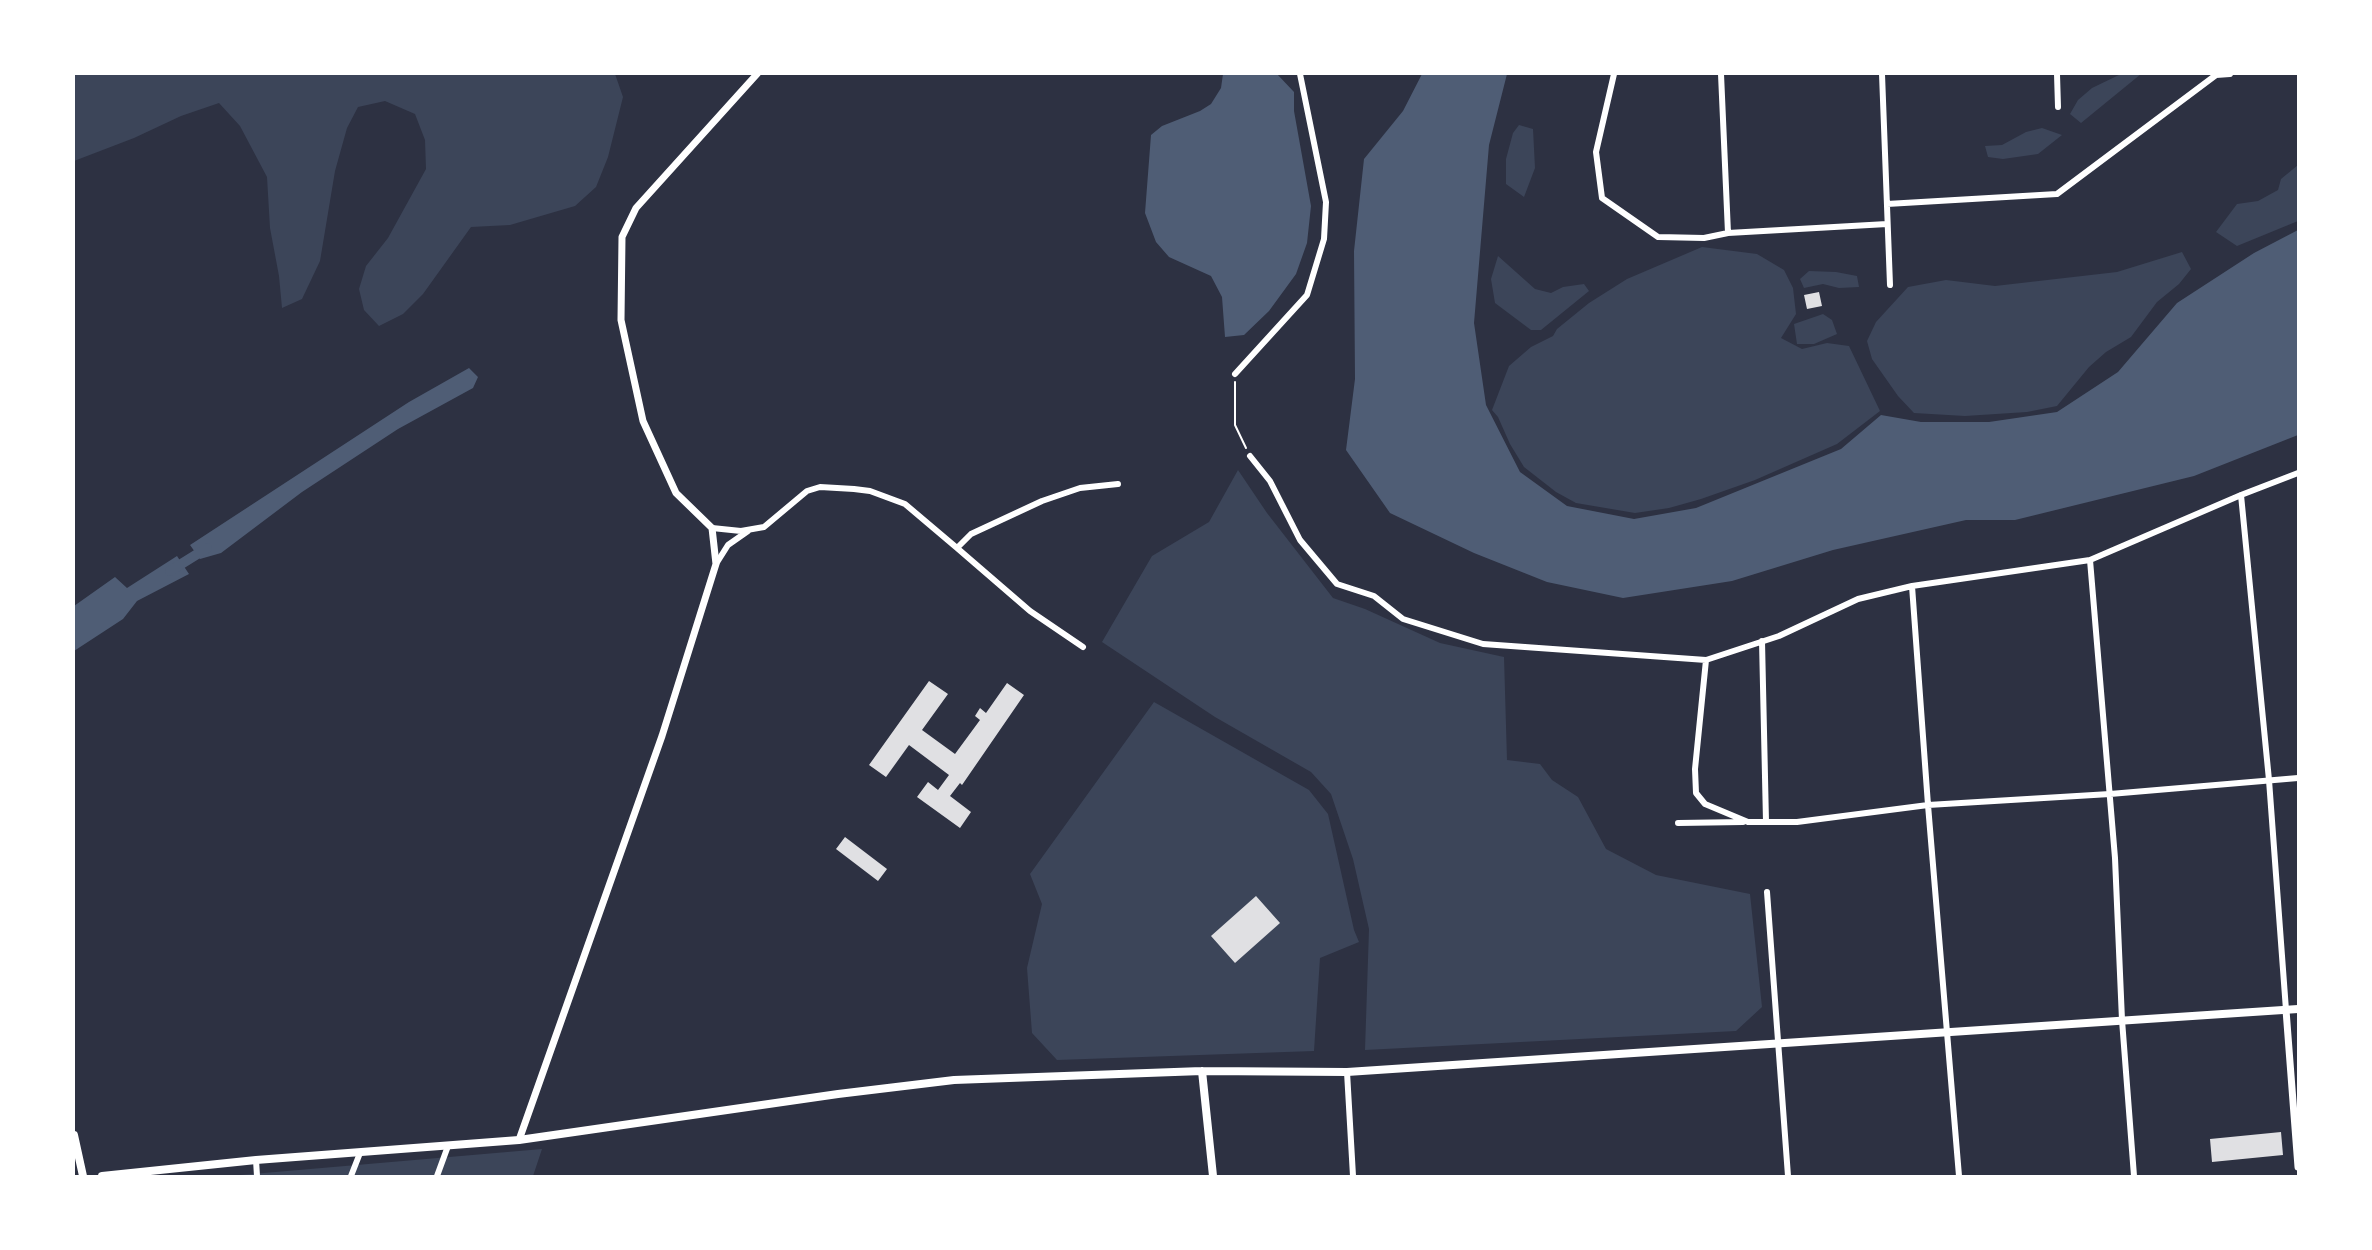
<!DOCTYPE html>
<html>
<head>
<meta charset="utf-8">
<style>
	body { margin:0 }
	#map { position:relative; width:2372px; height:1250px; overflow:hidden; background:#2d3142; font-family:Barlow,sans-serif }
	canvas { display:block }
	.frame { position:absolute; inset:0; border:75px solid #fff; pointer-events:none }
</style>
</head>
<body>
<div id="map">
<canvas width="2372" height="1250"></canvas>
<div class="frame"></div>
</div>
<script>
const ctx = document.querySelector('canvas').getContext('2d');
ctx.lineJoin = 'round';
function fill(path, color) {
  ctx.fillStyle = color;
  ctx.fill(path, 'evenodd');
}
function shape(rows) {
  const path = new Path2D();
  for (const r of rows) {
    path.moveTo(r[0], r[1]);
    for (let i = 2; i < r.length; i += 2) path.lineTo(r[i], r[i + 1]);
  }
  return path;
}
function strokePath(path, color, width, dash) {
  ctx.strokeStyle = color;
  ctx.lineWidth = width;
  ctx.lineCap = dash ? 'butt' : 'round';
  ctx.setLineDash(dash || []);
  ctx.stroke(path);
}
fill(shape([
	[74,74,615,74,623,97,608,157,596,187,575,206,510,225,471,227,423,294,403,314,379,326,364,310,359,289,366,266,388,238,426,169,425,140,415,114,385,101,358,107,347,128,335,171,320,261,302,299,282,308,279,276,270,228,267,177,240,126,219,103,181,116,134,138,74,161],
	[2121,74,2141,74,2081,123,2070,114,2078,100,2092,88],
	[1519,125,1533,129,1535,168,1524,197,1506,184,1506,159,1513,133],
	[2042,128,2062,135,2038,154,2003,159,1988,157,1985,146,2002,145,2026,132],
	[2298,165,2298,221,2237,246,2216,232,2237,204,2258,201,2278,190,2281,179],
	[1702,247,1757,254,1784,270,1793,288,1796,314,1781,338,1802,349,1827,343,1849,346,1880,411,1837,444,1755,480,1701,499,1669,508,1635,513,1576,503,1556,492,1524,467,1510,444,1498,417,1492,410,1509,366,1531,347,1553,336,1557,329,1589,303,1627,279],
	[2182,252,2191,269,2179,284,2157,302,2131,337,2106,352,2089,367,2057,406,2027,412,1965,416,1914,413,1898,396,1872,359,1867,341,1876,322,1908,287,1946,280,1995,286,2117,272],
	[1498,256,1535,289,1551,293,1563,287,1584,284,1589,291,1541,330,1531,330,1495,303,1491,279],
	[1809,271,1836,272,1857,276,1859,287,1839,288,1823,284,1804,288,1800,279],
	[1823,314,1832,320,1837,334,1814,344,1797,344,1794,324],
	[1238,470,1267,513,1333,598,1365,609,1440,643,1504,657,1507,760,1540,764,1552,780,1578,797,1606,849,1656,875,1750,894,1762,1007,1736,1031,1365,1050,1369,929,1353,859,1331,794,1311,772,1215,717,1102,642,1152,556,1209,522],
	[1154,702,1309,790,1328,814,1354,930,1359,942,1320,958,1314,1051,1057,1060,1032,1033,1027,968,1042,904,1030,874],
	[542,1149,533,1176,229,1176]
]), '#3c4559');
fill(shape([
	[1223,74,1277,74,1294,92,1294,111,1311,206,1307,243,1296,274,1269,311,1244,335,1225,337,1222,297,1211,276,1169,257,1156,242,1145,213,1151,135,1162,126,1200,111,1211,104,1221,88],
	[1422,74,1507,74,1489,145,1474,323,1486,405,1520,472,1567,506,1634,519,1696,508,1841,449,1881,415,1921,422,1989,422,2057,412,2118,372,2177,303,2254,253,2298,230,2298,435,2194,476,2015,520,1966,520,1833,550,1732,581,1623,598,1547,582,1474,553,1390,513,1346,450,1355,379,1354,251,1364,159,1403,111],
	[469,368,478,377,473,388,398,429,302,492,221,553,200,559,190,545,409,402],
	[177,556,189,574,137,601,123,619,74,651,74,606,115,577,127,588]
]), '#4f5d75');
strokePath(shape([
	[170,571,207,548]
]), '#4f5d75', 10);
fill(shape([
	[1819,292,1822,306,1807,309,1804,295],
	[929,681,948,694,922,730,955,754,980,720,975,716,980,708,986,713,1007,683,1024,695,962,785,960,783,950,796,971,812,960,828,917,797,928,782,938,790,949,775,909,745,886,777,869,765],
	[845,837,887,869,878,881,836,849],
	[1256,896,1280,923,1235,963,1211,936],
	[2281,1132,2283,1155,2212,1162,2210,1139]
]), '#e0e0e3');
strokePath(shape([
	[1235,382,1235,425,1246,448]
]), '#fff', 2);
strokePath(shape([
	[1614,74,1596,152,1602,198,1658,237,1704,238,1728,233,1887,224],
	[1721,74,1728,233],
	[1882,74,1890,285],
	[2057,74,2058,107],
	[1887,204,2057,194,2216,75,2230,74],
	[1235,374,1307,295,1324,239,1326,202,1300,74],
	[1250,456,1270,481,1300,540,1337,584,1374,596,1403,619,1483,644,1706,660,1779,636,1858,599,1912,586,2090,560,2241,495,2298,473],
	[2241,495,2269,780,2286,1010],
	[712,528,741,531,764,527,807,491,820,487,854,489,870,491,905,504,957,548,971,534,1042,501,1080,488,1118,484],
	[957,548,1030,611,1083,647],
	[2090,560,2115,858,2122,1020,2134,1176],
	[716,564,728,545,748,531],
	[1912,586,1928,805,1959,1176],
	[1762,641,1766,822],
	[1706,660,1695,769,1696,793,1705,804,1748,822,1797,822,1928,805,2110,794,2298,778],
	[1678,823,1743,822],
	[1767,892,1788,1176],
	[1347,1072,1353,1176],
	[256,1160,257,1176],
	[351,1176,360,1153],
	[437,1176,448,1146]
]), '#fff', 6);
strokePath(shape([
	[2286,1010,2298,1167],
	[519,1140,662,736,716,564,712,528,676,493,643,421,621,320,622,237,636,208,757,74]
]), '#fff', 7);
strokePath(shape([
	[1202,1071,1213,1176],
	[74,1135,83,1176],
	[102,1176,256,1160,519,1140,838,1094,954,1080,1202,1071,1347,1072,2298,1009]
]), '#fff', 8);
</script>
</body>
</html>
